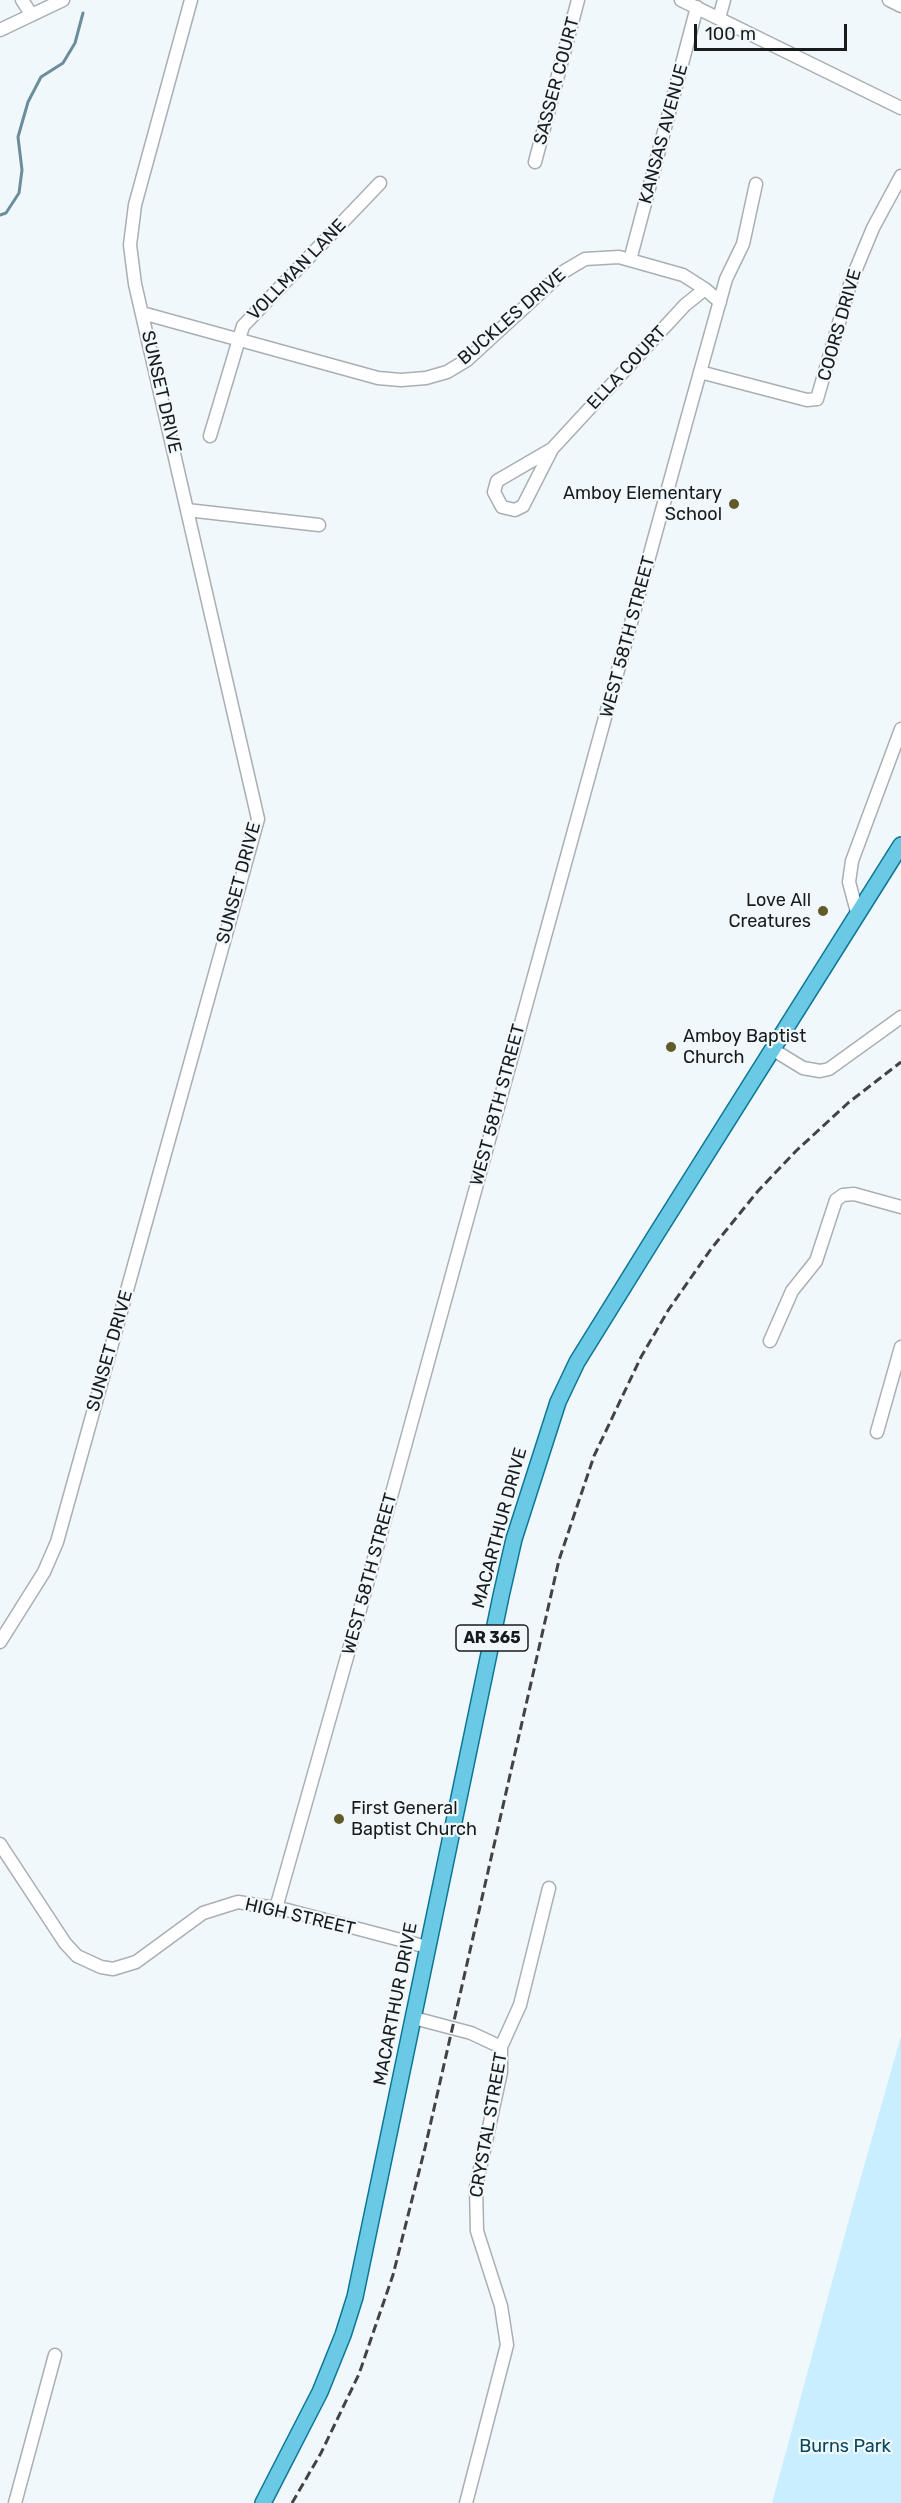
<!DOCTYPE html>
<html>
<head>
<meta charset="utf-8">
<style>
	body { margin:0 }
	#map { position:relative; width:901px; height:2503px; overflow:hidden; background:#f1f8fb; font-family:Rubik,sans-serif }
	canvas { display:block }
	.scale { position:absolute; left:694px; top:24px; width:153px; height:27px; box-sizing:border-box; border:3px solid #181b1c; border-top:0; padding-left:8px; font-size:18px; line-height:21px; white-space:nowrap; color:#181b1c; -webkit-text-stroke:4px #f1f8fb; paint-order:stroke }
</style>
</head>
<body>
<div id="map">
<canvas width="901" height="2503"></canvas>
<div class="scale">100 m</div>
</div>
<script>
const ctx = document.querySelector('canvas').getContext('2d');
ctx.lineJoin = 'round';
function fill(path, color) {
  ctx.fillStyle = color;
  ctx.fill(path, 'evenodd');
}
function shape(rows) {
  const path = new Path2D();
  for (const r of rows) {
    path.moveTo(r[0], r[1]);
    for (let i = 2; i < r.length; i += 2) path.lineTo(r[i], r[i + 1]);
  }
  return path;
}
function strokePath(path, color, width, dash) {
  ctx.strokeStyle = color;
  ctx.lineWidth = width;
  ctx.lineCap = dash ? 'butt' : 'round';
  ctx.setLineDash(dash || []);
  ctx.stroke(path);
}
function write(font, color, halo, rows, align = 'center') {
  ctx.font = font + ' Rubik,sans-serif';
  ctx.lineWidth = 4.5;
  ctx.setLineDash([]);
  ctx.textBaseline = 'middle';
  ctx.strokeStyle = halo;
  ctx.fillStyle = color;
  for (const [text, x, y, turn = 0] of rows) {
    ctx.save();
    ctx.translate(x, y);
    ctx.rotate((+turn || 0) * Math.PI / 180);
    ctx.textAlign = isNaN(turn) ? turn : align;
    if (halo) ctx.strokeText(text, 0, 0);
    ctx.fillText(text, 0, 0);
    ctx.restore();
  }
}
fill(shape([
	[901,2036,901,2503,772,2503,851,2212]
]), '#c9eeff');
strokePath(shape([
	[0,215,6,213,19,193,22,170,18,137,28,102,41,77,63,63,75,43,83,13]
]), '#6b8d9c', 3);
const minor = shape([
	[22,0,31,14],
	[681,0,901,108],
	[889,0,901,6],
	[719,18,724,0],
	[0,30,63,0],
	[535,162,578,0],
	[630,260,697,7],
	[142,313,378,378,401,380,426,378,447,372,467,360,563,272,585,259,619,257,683,275,705,289,720,302],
	[700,372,807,400,817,399,851,281,873,228,901,176],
	[210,436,243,326,380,183],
	[552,449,685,305,705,289],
	[552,449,523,506,515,510,502,507,494,492,497,481,552,449],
	[187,510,319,525],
	[857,912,849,882,852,861,901,729],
	[772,1049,803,1068,820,1071,829,1069,901,1017],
	[770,1341,792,1291,816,1261,836,1200,843,1195,854,1194,901,1207],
	[877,1432,901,1347],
	[0,1642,44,1572,57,1542,258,819,135,284,130,245,135,205,191,0],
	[0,1844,65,1943,77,1956,101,1967,113,1969,136,1962,203,1913,238,1902,287,1910,427,1947],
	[276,1908,347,1657,687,419,726,279,743,244,756,184],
	[414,2018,471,2033,501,2047],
	[15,2503,55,2355],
	[466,2503,507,2345,501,2306,477,2231,476,2187,501,2072,501,2047,520,2005,549,1888]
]);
const major = shape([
	[263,2503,320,2392,343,2335,355,2297,501,1596,514,1539,558,1402,577,1362,657,1233,901,845]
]);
strokePath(minor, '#a9afb2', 15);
strokePath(major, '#0d7695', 18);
strokePath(minor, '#fff', 12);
strokePath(major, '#6acae6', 15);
strokePath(shape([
	[292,2503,321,2453,359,2374,393,2275,425,2148,559,1560,594,1456,641,1357,669,1309,711,1249,758,1191,796,1151,848,1103,901,1062]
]), '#404446', 3, [9, 4.5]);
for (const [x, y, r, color] of [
	[734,504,6,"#605b28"],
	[823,911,6,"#605b28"],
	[671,1047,6,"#605b28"],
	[339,1819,6,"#605b28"]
]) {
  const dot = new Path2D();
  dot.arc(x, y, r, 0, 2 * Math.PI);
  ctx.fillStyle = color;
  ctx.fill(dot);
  strokePath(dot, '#f1f8fb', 2);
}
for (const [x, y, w] of [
	[492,1638,72]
]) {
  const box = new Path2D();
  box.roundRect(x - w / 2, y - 13, w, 26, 4.5);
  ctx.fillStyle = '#f1f8fb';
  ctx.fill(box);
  strokePath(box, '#181b1c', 1.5);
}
write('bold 16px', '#181b1c', null, [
	["AR 365",492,1638]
]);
write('18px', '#181b1c', '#f1f8fb', [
	["SASSER COURT",557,81,-75],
	["KANSAS AVENUE",664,134,-75],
	["VOLLMAN LANE",297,270,-46],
	["BUCKLES DRIVE",512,317,-41],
	["COORS DRIVE",840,325,-74],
	["ELLA COURT",627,368,-47],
	["SUNSET DRIVE",161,392,77],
	["WEST 58TH STREET",628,637,-75],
	["SUNSET DRIVE",239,883,-75],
	["WEST 58TH STREET",498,1105,-75],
	["SUNSET DRIVE",110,1351,-74],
	["MACARTHUR DRIVE",500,1528,-75],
	["WEST 58TH STREET",370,1574,-75],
	["HIGH STREET",300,1917,13],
	["MACARTHUR DRIVE",396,2004,-79],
	["CRYSTAL STREET",489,2125,-80]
]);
write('18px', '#181b1c', '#f1f8fb', [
	["Amboy Elementary",722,494],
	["School",722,515],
	["Love All",811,901],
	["Creatures",811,922],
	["Amboy Baptist",683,1037,"left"],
	["Church",683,1058,"left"],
	["First General",351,1809,"left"],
	["Baptist Church",351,1830,"left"]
], 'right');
write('18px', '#05485e', '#f1f8fb', [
	["Burns Park",845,2447]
]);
</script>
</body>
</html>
